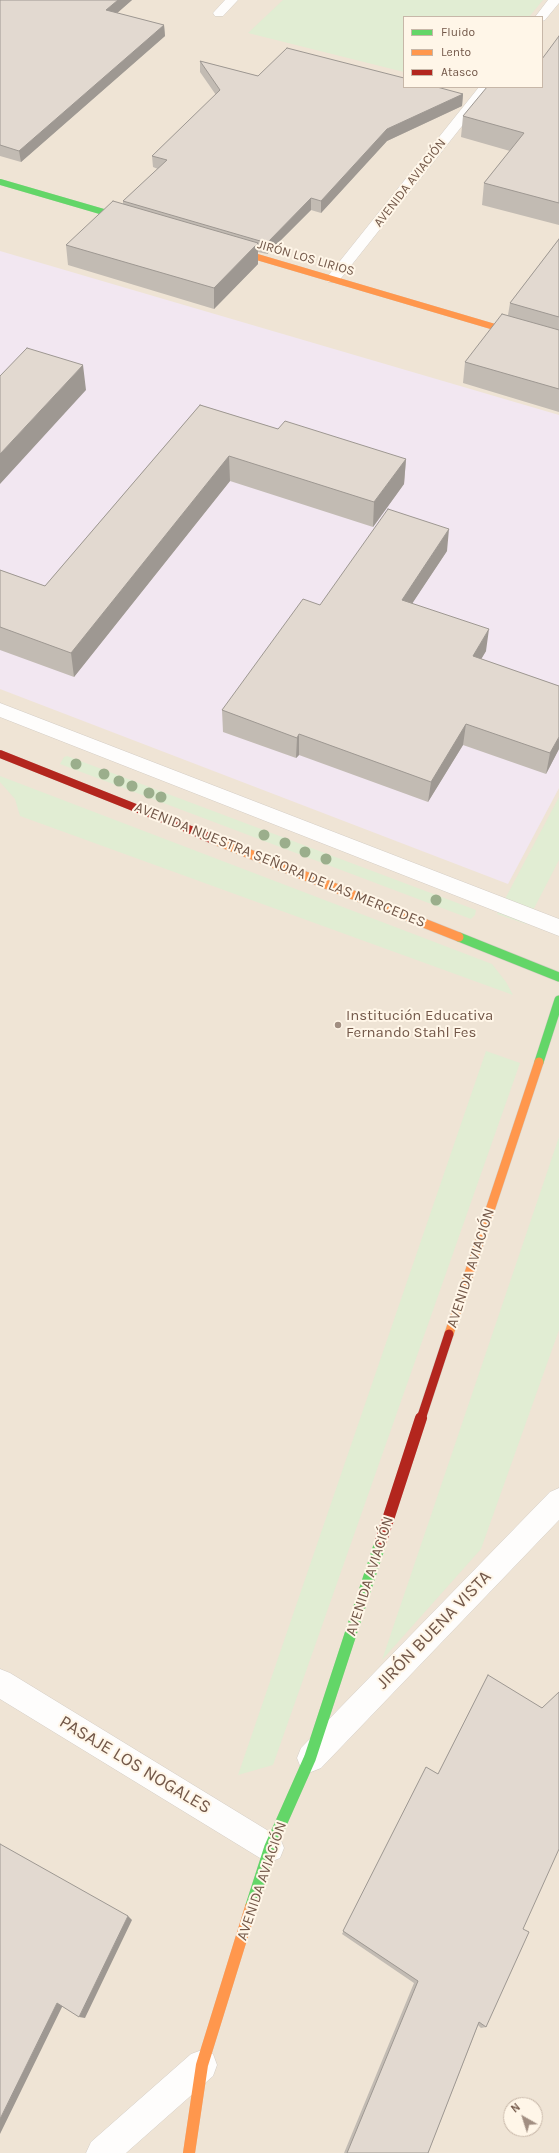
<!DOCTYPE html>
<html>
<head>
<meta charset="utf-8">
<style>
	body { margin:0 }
	#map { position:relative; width:559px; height:2153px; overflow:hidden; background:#f6f1e8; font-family:Karla,sans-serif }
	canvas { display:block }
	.legend { position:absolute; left:403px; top:16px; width:140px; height:72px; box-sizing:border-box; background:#fff6e8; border:1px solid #c7b7a8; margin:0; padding:5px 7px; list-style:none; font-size:12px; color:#735849 }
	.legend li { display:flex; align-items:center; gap:8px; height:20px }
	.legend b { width:20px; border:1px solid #c7b7a8 }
	.north { position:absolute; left:503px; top:2097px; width:40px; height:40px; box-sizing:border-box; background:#fff6e8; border:1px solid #c7b7a8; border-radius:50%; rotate:321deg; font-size:11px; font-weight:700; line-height:16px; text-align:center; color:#735849 }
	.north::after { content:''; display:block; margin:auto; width:14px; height:18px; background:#a18e81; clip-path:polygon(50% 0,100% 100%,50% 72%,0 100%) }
</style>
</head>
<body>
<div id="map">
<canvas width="559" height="2153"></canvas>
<ul class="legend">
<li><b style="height:5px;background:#63d668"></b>Fluido</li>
<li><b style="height:5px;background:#ff974d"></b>Lento</li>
<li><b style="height:5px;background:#b3261e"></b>Atasco</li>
</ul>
<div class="north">N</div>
</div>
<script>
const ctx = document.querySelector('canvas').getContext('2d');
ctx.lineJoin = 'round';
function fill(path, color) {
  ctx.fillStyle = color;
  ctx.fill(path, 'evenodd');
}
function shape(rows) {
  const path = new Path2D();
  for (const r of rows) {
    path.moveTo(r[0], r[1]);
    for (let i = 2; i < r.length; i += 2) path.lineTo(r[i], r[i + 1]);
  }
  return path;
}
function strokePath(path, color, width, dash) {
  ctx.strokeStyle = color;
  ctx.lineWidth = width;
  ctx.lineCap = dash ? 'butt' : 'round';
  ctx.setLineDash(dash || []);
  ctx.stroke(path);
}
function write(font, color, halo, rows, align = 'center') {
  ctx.font = font + ' Karla,sans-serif';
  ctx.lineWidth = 4;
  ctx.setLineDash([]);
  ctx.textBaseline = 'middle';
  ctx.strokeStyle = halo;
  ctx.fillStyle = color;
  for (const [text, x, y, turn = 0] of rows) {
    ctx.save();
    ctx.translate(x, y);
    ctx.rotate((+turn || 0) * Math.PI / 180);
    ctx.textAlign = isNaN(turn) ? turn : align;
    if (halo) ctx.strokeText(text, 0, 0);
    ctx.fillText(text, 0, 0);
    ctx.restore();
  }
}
fill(shape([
	[0,0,559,0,559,2153,0,2153],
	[404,17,542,17,542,87,404,87],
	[511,2105,535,2105,535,2129,511,2129]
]), '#efe4d5');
fill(shape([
	[0,251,559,415,559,788,508,884,0,689]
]), '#f2e7f1');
fill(shape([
	[283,0,543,0,529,17,404,17,404,72,248,33],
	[67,756,476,910,475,915,471,919,60,764,64,757],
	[0,776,492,964,506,982,513,995,20,816,15,799,0,782],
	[559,797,559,860,526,924,497,914],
	[486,1051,520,1063,273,1765,238,1775],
	[559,1137,559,1330,481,1549,382,1660]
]), '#e1edd3');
const lane = shape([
	[225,0,238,0,223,16,215,16,213,13,225,0]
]);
const street = shape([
	[548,0,559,0,559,3,545,20,542,21,542,17,535,17,548,0],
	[479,87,493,87,338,282,328,282,325,279,328,276,479,87],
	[0,703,559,919,559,936,0,717,0,703],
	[559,1488,559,1520,321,1768,311,1772,301,1768,297,1758,301,1748,550,1492,559,1488],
	[0,1669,10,1673,280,1838,284,1848,280,1858,270,1862,260,1858,0,1699,0,1669],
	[202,2050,213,2054,217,2065,213,2076,126,2153,86,2153,91,2142,191,2054,202,2050]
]);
const fastFar2 = shape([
	[0,182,131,220]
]);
const fastFar1 = shape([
	[459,937,559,977],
	[539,1062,559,1000]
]);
const fast = shape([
	[251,1907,270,1848,310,1758,380,1544]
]);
const slowFar2 = shape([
	[230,249,559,346]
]);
const slowFar1 = shape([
	[212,839,459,937],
	[449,1334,539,1062]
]);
const slow = shape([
	[189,2153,202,2065,251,1907]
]);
const jamFar2 = shape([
	[0,754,201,834]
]);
const jamFar1 = shape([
	[198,833,212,839],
	[421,1419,449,1334]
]);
const jam = shape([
	[380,1544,421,1418]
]);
strokePath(lane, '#d4cdc5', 1);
strokePath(street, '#d4cdc5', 1);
strokePath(fastFar2, '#d5cdc4', 6);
strokePath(fastFar1, '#d5cdc4', 10);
strokePath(fast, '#d5cdc4', 12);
strokePath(slowFar2, '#d5cdc4', 6);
strokePath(slowFar1, '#d5cdc4', 10);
strokePath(slow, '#d5cdc4', 12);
strokePath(jamFar2, '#d5cdc4', 8);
strokePath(jamFar1, '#d5cdc4', 10);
strokePath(jam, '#d5cdc4', 12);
fill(lane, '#fefdfc');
fill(street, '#fefdfc');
strokePath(fastFar2, '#63d668', 6);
strokePath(fastFar1, '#63d668', 9);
strokePath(fast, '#63d668', 12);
strokePath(slowFar2, '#ff974d', 6);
strokePath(slowFar1, '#ff974d', 9);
strokePath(slow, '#ff974d', 12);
strokePath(jamFar2, '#b3261e', 8);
strokePath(jamFar1, '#b3261e', 9);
strokePath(jam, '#b3261e', 12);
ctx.fillStyle = '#9bae8c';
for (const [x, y] of [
	[76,764],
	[104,774],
	[119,781],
	[132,786],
	[149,793],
	[161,797],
	[264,835],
	[285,843],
	[305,852],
	[326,859],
	[436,900]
]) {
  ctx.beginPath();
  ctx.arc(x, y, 5.5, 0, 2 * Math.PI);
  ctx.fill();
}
fill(shape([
	[0,0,132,0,117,13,164,25,165,36,21,162,0,156],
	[559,36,559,225,482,205,484,183,510,151,461,137,463,116,542,87],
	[200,61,258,76,463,94,462,106,387,141,321,213,311,210,267,254,258,252,258,264,214,309,68,265,66,245,123,204,123,201,158,169,153,167,152,156,216,95,200,72],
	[559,239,559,412,463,383,465,362,508,315,510,303],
	[200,405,278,429,406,459,404,484,373,527,230,481,74,677,0,650,0,570,45,586],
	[447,551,412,603,486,651,481,659,559,686,559,749,546,774,463,745,428,802,299,755,296,758,223,732,222,710,320,605],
	[488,1675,523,1929,486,2027,481,2028,478,2025,428,2153,344,2153,414,1983,342,1934,426,1767,438,1774]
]), '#c2bbb3');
fill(shape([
	[118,0,132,0,107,22,106,10],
	[164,25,165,36,21,162,19,151],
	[463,94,462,106,387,141,321,213,321,201,387,129],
	[311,198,311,210,267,254,267,243],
	[258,243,258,264,214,309,214,288],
	[83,365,86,390,0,484,0,454],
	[229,456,230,481,74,677,71,653],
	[406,459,404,484,373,527,374,502],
	[449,529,447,551,400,622,402,600],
	[489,629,486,651,470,678,473,656],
	[466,724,463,745,428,802,431,782],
	[299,734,299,755,296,758,297,738],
	[559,737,559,749,546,774,550,753],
	[128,1916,132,1920,85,2018,79,2017],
	[57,2003,63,2005,0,2134,0,2119]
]), '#9e9892');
const building = shape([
	[0,0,118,0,106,10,164,25,19,151,0,145,0,0],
	[559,36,559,203,484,183,524,133,463,116,487,87,542,87,542,59,559,36],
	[287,48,404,78,404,87,437,87,463,94,387,129,321,201,311,198,267,243,123,201,167,160,152,156,220,90,200,61,258,76,287,48],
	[113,201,258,243,214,288,66,245,113,201],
	[559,239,559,317,510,303,559,239],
	[502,314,559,330,559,389,465,362,502,314],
	[27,348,83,365,0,454,0,376,27,348],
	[200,405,278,429,285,421,406,459,374,502,229,456,71,653,0,627,0,570,45,586,200,405],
	[388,509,449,529,402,600,489,629,473,656,559,686,559,737,550,753,466,724,431,782,299,734,297,738,222,710,303,599,320,605,388,509],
	[488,1675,542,1708,559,1692,559,1849,523,1929,529,1932,486,2027,479,2022,428,2153,347,2153,418,1981,343,1931,426,1767,438,1774,488,1675],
	[0,1844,128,1916,79,2017,57,2003,0,2119,0,1844]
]);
fill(building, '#e2d9d0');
strokePath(building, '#9e9892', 1);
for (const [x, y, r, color] of [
	[338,1025,4,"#a18e81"]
]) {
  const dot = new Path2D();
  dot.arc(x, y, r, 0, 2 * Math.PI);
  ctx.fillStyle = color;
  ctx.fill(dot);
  strokePath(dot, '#fff6e8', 1.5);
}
write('13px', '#735849', '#fff6e8', [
	["AVENIDA AVIACIÓN",410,183,-52],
	["JIRÓN LOS LIRIOS",306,258,16]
]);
write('15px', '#735849', '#fff6e8', [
	["AVENIDA NUESTRA SEÑORA DE LAS MERCEDES",280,865,22],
	["AVENIDA AVIACIÓN",471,1268,-72],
	["AVENIDA AVIACIÓN",370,1576,-72],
	["AVENIDA AVIACIÓN",262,1881,-71]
]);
write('15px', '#735849', '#fff6e8', [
	["Institución Educativa",346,1016],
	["Fernando Stahl Fes",346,1033]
], 'left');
write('18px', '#735849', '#fff6e8', [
	["JIRÓN BUENA VISTA",434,1630,-46],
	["PASAJE LOS NOGALES",135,1765,31]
]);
</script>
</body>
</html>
